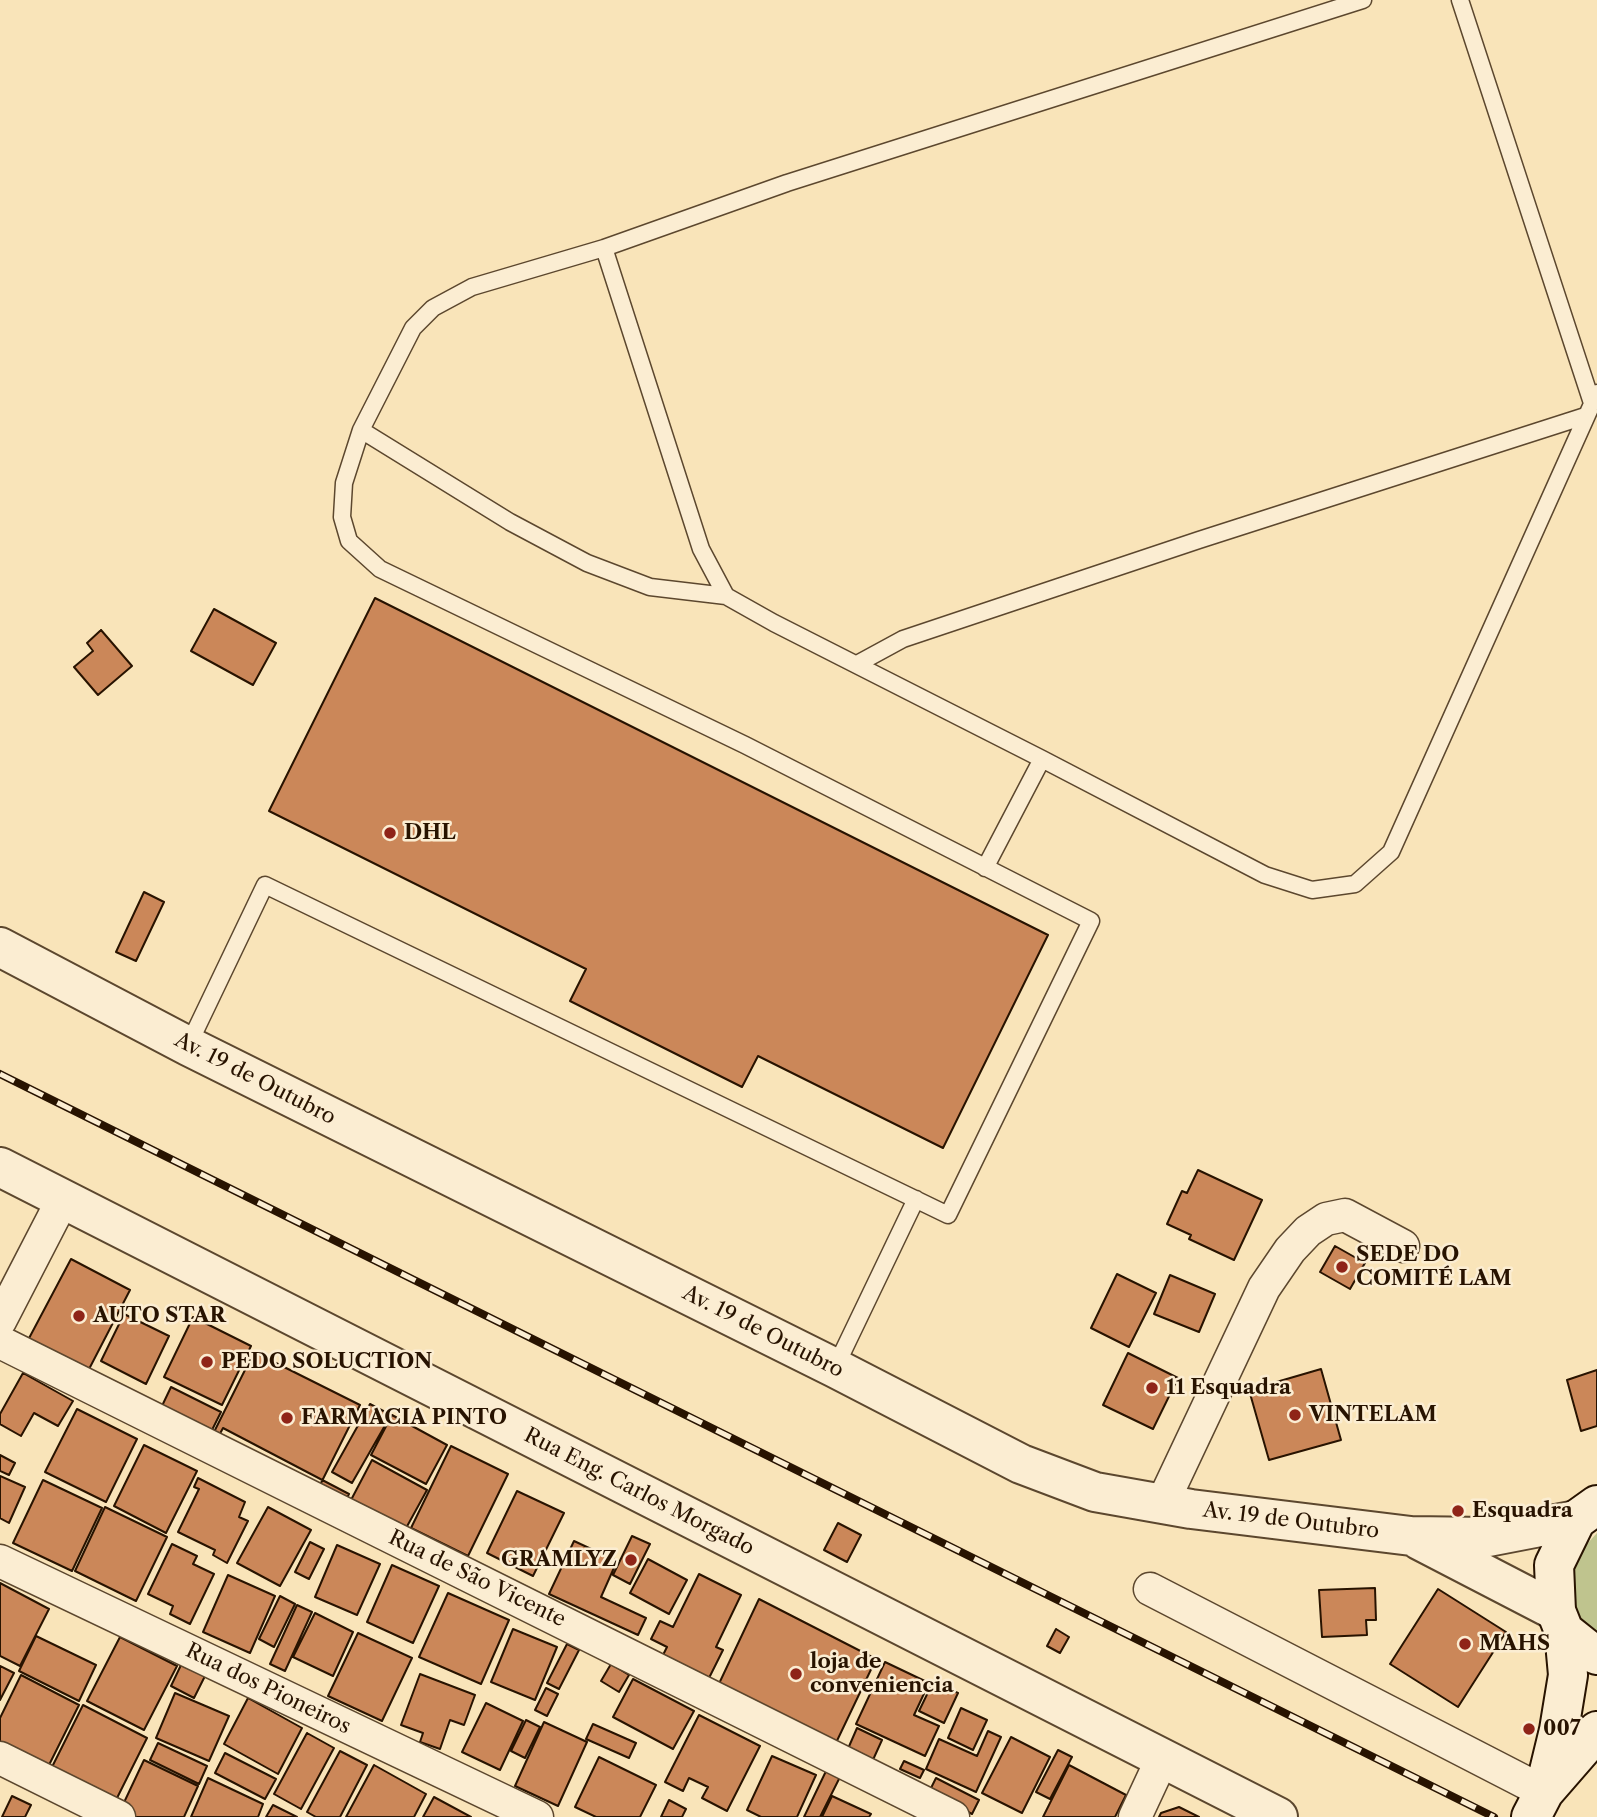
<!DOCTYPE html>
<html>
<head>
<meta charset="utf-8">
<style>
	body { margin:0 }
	canvas { display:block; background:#f9e4b9 }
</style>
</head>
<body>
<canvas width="1597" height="1817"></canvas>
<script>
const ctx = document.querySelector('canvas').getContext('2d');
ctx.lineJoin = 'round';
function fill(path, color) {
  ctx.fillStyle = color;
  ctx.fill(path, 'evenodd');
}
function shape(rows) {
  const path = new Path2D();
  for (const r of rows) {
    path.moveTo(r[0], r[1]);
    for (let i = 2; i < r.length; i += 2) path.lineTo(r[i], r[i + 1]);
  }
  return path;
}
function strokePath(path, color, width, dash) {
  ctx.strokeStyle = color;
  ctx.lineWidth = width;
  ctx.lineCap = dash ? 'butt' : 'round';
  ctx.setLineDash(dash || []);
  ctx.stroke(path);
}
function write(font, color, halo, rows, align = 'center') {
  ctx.font = font + ' "Libre Caslon Text",serif';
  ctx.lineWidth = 5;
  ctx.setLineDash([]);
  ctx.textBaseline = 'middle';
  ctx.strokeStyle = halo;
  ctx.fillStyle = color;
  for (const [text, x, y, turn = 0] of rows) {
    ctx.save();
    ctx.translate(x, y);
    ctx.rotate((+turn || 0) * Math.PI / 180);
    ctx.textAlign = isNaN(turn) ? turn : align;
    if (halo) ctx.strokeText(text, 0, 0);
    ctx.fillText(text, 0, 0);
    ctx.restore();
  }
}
fill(shape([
	[1597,1533,1597,1636,1577,1617,1569,1580,1577,1555]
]), '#bfc48e');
const building = shape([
	[375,598,1048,935,943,1148,758,1056,742,1087,570,1001,586,969,269,811,375,598],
	[214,609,276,643,253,685,191,651,214,609],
	[101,630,132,666,98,695,74,667,93,651,87,643,101,630],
	[144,892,164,902,136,961,116,952,144,892],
	[1198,1170,1262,1200,1234,1260,1189,1239,1191,1235,1167,1224,1182,1191,1187,1193,1198,1170],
	[1335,1246,1365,1263,1350,1289,1320,1272,1335,1246],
	[71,1259,130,1290,87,1373,27,1342,71,1259],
	[1117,1274,1156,1293,1129,1347,1091,1328,1117,1274],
	[1170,1275,1215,1294,1199,1332,1154,1314,1170,1275],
	[124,1314,169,1336,146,1384,101,1361,124,1314],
	[193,1317,251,1346,222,1405,164,1377,193,1317],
	[254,1352,360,1405,320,1485,214,1432,254,1352],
	[1128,1353,1178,1378,1153,1429,1103,1405,1128,1353],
	[1321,1369,1341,1440,1269,1460,1249,1390,1321,1369],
	[1597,1370,1597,1426,1581,1431,1567,1380,1597,1370],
	[23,1373,73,1401,58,1426,34,1413,21,1436,0,1424,0,1414,23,1373],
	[171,1387,221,1412,211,1432,161,1408,171,1387],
	[370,1404,391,1415,352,1483,332,1472,370,1404],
	[77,1409,137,1439,106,1502,45,1472,77,1409],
	[392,1415,447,1445,426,1484,371,1455,392,1415],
	[223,1428,349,1494,340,1511,214,1445,223,1428],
	[144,1445,197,1471,166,1533,114,1506,144,1445],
	[451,1446,508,1474,468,1556,411,1528,451,1446],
	[0,1455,15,1463,9,1475,0,1471,0,1455],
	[372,1460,427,1490,405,1530,351,1500,372,1460],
	[0,1476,25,1487,9,1523,0,1518,0,1476],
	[198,1478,245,1502,239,1517,248,1521,227,1563,213,1555,215,1550,178,1532,199,1489,194,1487,198,1478],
	[43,1480,102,1508,72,1571,13,1543,43,1480],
	[517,1491,564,1513,533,1576,487,1553,517,1491],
	[105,1507,167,1537,136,1601,75,1571,105,1507],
	[268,1507,311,1530,280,1586,237,1563,268,1507],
	[838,1523,861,1535,847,1562,824,1550,838,1523],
	[632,1536,650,1544,630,1584,613,1575,632,1536],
	[574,1541,617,1561,601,1597,646,1618,638,1635,549,1594,574,1541],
	[310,1542,324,1549,309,1579,295,1572,310,1542],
	[172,1544,197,1556,193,1564,214,1574,190,1624,170,1614,173,1606,148,1594,172,1544],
	[337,1545,380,1564,357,1615,315,1597,337,1545],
	[648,1559,687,1580,669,1614,630,1593,648,1559],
	[392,1565,439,1586,413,1643,367,1622,392,1565],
	[699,1574,741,1595,716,1647,723,1650,709,1678,663,1655,667,1647,651,1639,660,1621,673,1627,699,1574],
	[228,1575,275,1596,250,1653,203,1632,228,1575],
	[0,1583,49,1609,20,1666,0,1656,0,1583],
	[1375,1588,1376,1620,1366,1620,1367,1635,1322,1637,1319,1590,1375,1588],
	[1438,1589,1506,1632,1458,1707,1390,1664,1438,1589],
	[448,1593,509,1620,481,1684,419,1657,448,1593],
	[280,1596,295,1604,274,1647,259,1639,280,1596],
	[759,1599,876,1659,834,1747,716,1690,759,1599],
	[297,1605,312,1612,285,1671,270,1664,297,1605],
	[315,1613,353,1632,333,1676,293,1657,315,1613],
	[513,1629,557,1647,535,1700,491,1682,513,1629],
	[1056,1629,1069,1637,1060,1653,1047,1646,1056,1629],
	[358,1633,412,1658,382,1721,328,1696,358,1633],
	[36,1636,96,1665,79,1701,19,1671,36,1636],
	[120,1637,177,1666,144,1730,87,1701,120,1637],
	[567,1644,579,1650,559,1689,547,1683,567,1644],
	[885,1662,929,1683,914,1715,939,1726,925,1756,856,1724,885,1662],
	[611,1664,629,1675,619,1692,601,1681,611,1664],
	[181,1665,205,1676,194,1698,171,1686,181,1665],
	[0,1666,14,1673,0,1700,0,1666],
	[420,1674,475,1695,464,1725,450,1720,440,1749,420,1742,423,1733,401,1725,420,1674],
	[21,1675,79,1705,47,1769,0,1746,0,1718,21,1675],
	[633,1679,694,1711,673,1749,613,1717,633,1679],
	[933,1682,958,1693,944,1723,919,1711,933,1682],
	[546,1688,558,1694,547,1716,535,1710,546,1688],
	[175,1693,229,1716,209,1761,156,1738,175,1693],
	[248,1698,302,1728,278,1774,224,1744,248,1698],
	[486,1703,523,1721,500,1770,462,1752,486,1703],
	[83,1705,147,1738,114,1804,50,1771,83,1705],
	[961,1708,987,1720,973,1750,948,1738,961,1708],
	[699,1715,760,1746,727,1811,702,1798,708,1787,689,1778,683,1791,665,1782,699,1715],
	[526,1720,540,1727,525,1758,511,1751,526,1720],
	[544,1722,587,1742,558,1806,515,1786,544,1722],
	[593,1724,636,1743,629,1758,586,1739,593,1724],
	[857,1728,882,1740,872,1762,847,1751,857,1728],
	[988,1731,1001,1737,976,1792,926,1769,939,1739,977,1756,988,1731],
	[307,1733,334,1748,301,1809,274,1794,307,1733],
	[1011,1737,1050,1757,1022,1813,982,1793,1011,1737],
	[158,1743,207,1766,199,1784,150,1760,158,1743],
	[1058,1750,1072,1757,1050,1799,1036,1792,1058,1750],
	[340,1751,367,1765,340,1817,316,1817,307,1812,340,1751],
	[225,1753,276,1779,265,1799,215,1773,225,1753],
	[772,1756,816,1775,797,1817,761,1817,747,1810,772,1756],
	[599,1757,656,1785,640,1817,596,1817,575,1807,599,1757],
	[144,1760,198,1786,184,1817,133,1817,120,1811,144,1760],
	[904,1761,924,1770,920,1778,900,1769,904,1761],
	[374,1765,426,1794,414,1817,346,1817,374,1765],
	[1069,1765,1126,1795,1115,1817,1043,1817,1069,1765],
	[827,1769,840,1777,820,1817,804,1817,827,1769],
	[208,1778,263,1804,258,1817,191,1817,208,1778],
	[936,1778,979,1800,972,1814,929,1792,936,1778],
	[12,1796,31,1805,25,1817,2,1817,12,1796],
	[832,1796,871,1814,869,1817,822,1817,832,1796],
	[434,1797,471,1817,423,1817,434,1797],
	[669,1800,686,1809,682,1817,661,1817,669,1800],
	[273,1805,297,1817,266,1817,273,1805],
	[1179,1807,1199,1817,1159,1817,1161,1813,1179,1807]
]);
fill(building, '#cb8759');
strokePath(building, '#281300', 2);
const service = shape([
	[1460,0,1592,403],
	[604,248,701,549,726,596,774,623,1042,759,1265,875,1312,890,1355,884,1391,852,1597,393],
	[361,430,510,522,587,563,650,587,726,596],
	[857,664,903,639,1199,540,1585,416],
	[985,868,1042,759],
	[188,1046,265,885,948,1215,1091,921,745,745,380,569,349,541,342,517,344,483,361,430,413,328,433,308,472,287,604,248,787,183,1363,0],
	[835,1368,916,1199]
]);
const minor = shape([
	[0,1321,63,1199],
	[0,1342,953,1817],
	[1162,1504,1264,1288,1290,1250,1308,1231,1326,1219,1345,1215,1403,1246],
	[0,1561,537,1817],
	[1150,1589,1544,1792],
	[0,1758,119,1817],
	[1135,1817,1162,1759]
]);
const tertiary = shape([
	[0,947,188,1046,835,1368,1021,1464,1095,1492,1191,1509,1411,1536,1488,1537,1576,1520],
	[0,1167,1278,1817],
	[1419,1540,1556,1611]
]);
const secondary = shape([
	[1597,1505,1576,1520,1554,1565,1556,1611,1564,1631,1589,1651,1597,1655],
	[1544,1792,1559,1730,1568,1675,1564,1631],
	[1531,1817,1544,1792,1597,1731]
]);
strokePath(service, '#5c472e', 19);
strokePath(minor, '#5c472e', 35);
strokePath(tertiary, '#5c472e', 42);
strokePath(secondary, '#281300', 42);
strokePath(service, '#fbedd2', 16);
strokePath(minor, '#fbedd2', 32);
strokePath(tertiary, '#fbedd2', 38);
strokePath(secondary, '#fbedd2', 38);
const rail = shape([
	[0,1074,1494,1817]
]);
strokePath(rail, '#281300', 8);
strokePath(rail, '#fbedd2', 5, [16]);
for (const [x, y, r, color] of [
	[390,833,7,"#8f2418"],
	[1342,1267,7,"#8f2418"],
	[79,1316,7,"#8f2418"],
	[207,1362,7,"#8f2418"],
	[1152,1388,7,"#8f2418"],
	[1295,1415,7,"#8f2418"],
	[287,1418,7,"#8f2418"],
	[1458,1511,7,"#8f2418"],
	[631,1560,7,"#8f2418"],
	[1465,1644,7,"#8f2418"],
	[796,1674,7,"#8f2418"],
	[1529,1729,7,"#8f2418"]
]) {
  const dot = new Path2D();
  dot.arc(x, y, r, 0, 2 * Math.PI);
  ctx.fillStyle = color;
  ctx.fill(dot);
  strokePath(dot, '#fbedd2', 2.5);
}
write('bold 21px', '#281300', '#fbedd2', [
	["DHL",404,833],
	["SEDE DO",1356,1255],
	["COMITÉ LAM",1356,1279],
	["AUTO STAR",93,1316],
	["PEDO SOLUCTION",221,1362],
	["11 Esquadra",1166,1388],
	["VINTELAM",1309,1415],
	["FARMACIA PINTO",301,1418],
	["Esquadra",1472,1511],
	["GRAMLYZ",617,1560,"right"],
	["MAHS",1479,1644],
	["loja de",810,1662],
	["conveniencia",810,1686],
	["007",1543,1729]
], 'left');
write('21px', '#281300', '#fbedd2', [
	["Av. 19 de Outubro",255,1079,27],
	["Av. 19 de Outubro",763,1332,27],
	["Rua Eng. Carlos Morgado",639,1492,27],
	["Av. 19 de Outubro",1291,1521,7],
	["Rua de São Vicente",477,1579,26],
	["Rua dos Pioneiros",268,1689,26]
]);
</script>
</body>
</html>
